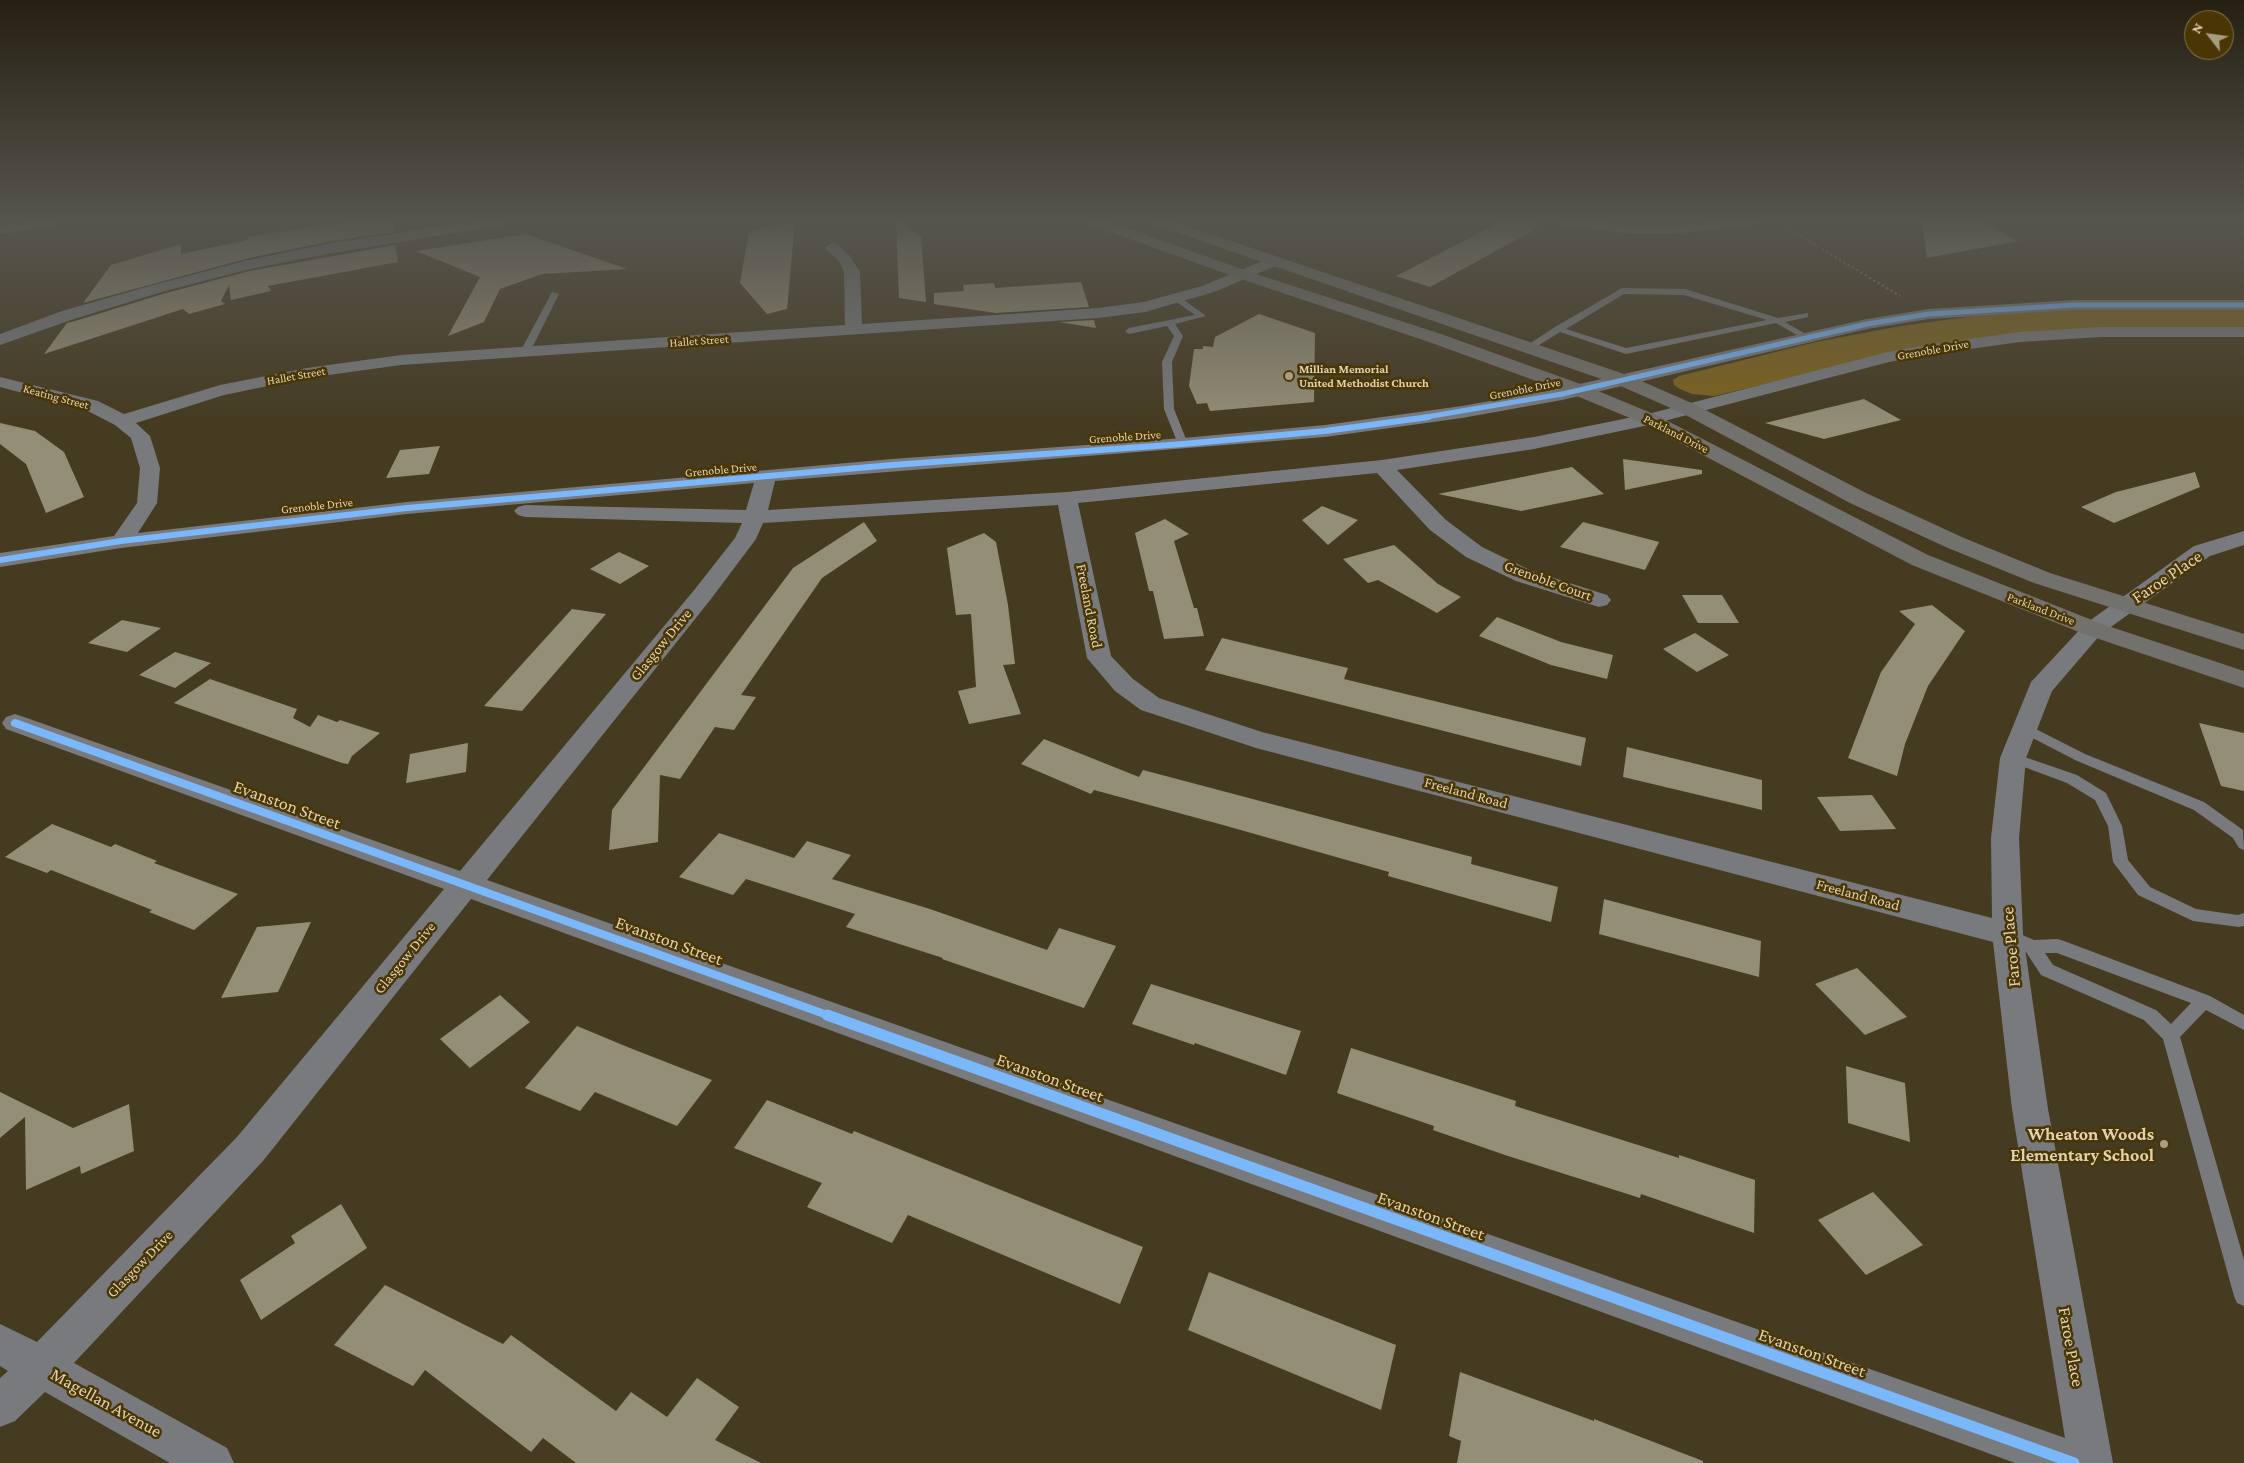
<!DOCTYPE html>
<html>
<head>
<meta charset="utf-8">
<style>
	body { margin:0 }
	#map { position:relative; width:2244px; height:1463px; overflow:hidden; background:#453b21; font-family:"Crimson Pro",serif }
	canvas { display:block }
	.north { position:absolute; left:2184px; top:10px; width:50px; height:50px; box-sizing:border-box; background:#493604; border:1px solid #85744a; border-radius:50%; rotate:300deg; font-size:14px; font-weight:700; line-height:20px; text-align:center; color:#dfd1b4 }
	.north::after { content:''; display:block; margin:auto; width:18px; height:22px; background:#a99c81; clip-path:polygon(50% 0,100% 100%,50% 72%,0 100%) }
</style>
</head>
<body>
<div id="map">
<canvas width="2244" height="1463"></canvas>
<div class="north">N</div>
</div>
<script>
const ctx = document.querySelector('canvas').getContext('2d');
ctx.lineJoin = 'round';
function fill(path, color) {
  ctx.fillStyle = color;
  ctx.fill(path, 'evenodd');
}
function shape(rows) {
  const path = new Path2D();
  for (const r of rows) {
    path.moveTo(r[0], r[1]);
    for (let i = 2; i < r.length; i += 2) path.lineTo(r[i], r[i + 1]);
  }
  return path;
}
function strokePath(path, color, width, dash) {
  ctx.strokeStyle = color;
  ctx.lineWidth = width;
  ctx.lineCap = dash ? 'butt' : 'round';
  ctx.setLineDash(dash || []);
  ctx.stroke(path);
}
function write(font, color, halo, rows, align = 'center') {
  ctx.font = font + ' "Crimson Pro",serif';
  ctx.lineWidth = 5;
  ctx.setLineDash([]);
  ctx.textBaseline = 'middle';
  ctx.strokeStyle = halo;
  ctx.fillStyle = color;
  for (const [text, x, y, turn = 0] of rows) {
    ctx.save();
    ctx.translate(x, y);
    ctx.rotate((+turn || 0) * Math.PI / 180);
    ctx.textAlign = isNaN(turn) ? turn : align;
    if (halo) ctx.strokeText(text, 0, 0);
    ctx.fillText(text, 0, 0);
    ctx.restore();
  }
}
fill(shape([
	[2071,309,2244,309,2244,327,2077,329,1803,375,1714,396,1692,394,1680,389,1674,385,1673,380,1679,376,1816,342,1901,326,1974,316]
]), '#7e631d');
fill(shape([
	[352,221,392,221,394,232,332,241,249,258,83,303,111,265,181,244,181,254,248,240,247,237],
	[896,221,901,221,921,237,926,302,899,298],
	[1502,221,1535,221,1538,228,1430,287,1396,276],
	[1922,221,1981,221,2018,241,1927,258],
	[795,222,787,309,767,314,740,283,749,231],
	[526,234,627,269,542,274,500,289,484,322,448,336,480,277,416,251],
	[395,245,398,262,268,286,271,291,231,300,229,285,221,301,225,304,189,314,183,309,44,354,67,323,75,321,166,293,250,271],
	[1081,282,1089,307,996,313,934,304,934,293,964,291,963,285,994,283,995,288],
	[1259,314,1315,333,1314,402,1210,411,1207,403,1197,404,1189,386,1194,349,1203,349,1203,346,1213,347,1215,337],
	[1094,320,1096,328,1059,322],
	[1864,399,1901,420,1824,439,1765,423],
	[0,423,35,431,64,452,84,497,46,513,26,464,0,444],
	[440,446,429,474,386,478,400,450],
	[1623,459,1702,470,1702,474,1625,490],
	[1572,467,1604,494,1521,511,1438,494],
	[2195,472,2200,487,2114,523,2081,507,2116,492],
	[1322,506,1358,520,1328,545,1302,520],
	[1165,519,1189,534,1174,541,1194,608,1197,608,1204,636,1164,639,1153,591,1149,591,1135,533],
	[864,522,877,541,822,578,741,695,756,697,734,730,715,727,680,779,660,775,658,842,609,850,612,810,793,568],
	[1583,522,1659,542,1645,570,1560,547],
	[984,533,996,542,1008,605,1015,664,1003,665,1021,714,969,724,958,691,976,687,971,614,956,615,947,548],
	[1394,545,1438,584,1461,597,1437,613,1378,580,1368,583,1343,559],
	[619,552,649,566,620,584,590,569],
	[1682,595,1722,595,1739,623,1698,623],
	[1932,605,1965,631,1928,686,1905,744,1897,776,1848,758,1881,672,1915,624,1899,611],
	[572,609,606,614,522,711,484,706],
	[1497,617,1561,642,1613,655,1607,679,1551,665,1479,636],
	[122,620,161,628,127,652,88,643],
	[1695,633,1729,655,1697,672,1663,649],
	[1222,638,1348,668,1344,679,1586,738,1581,766,1205,670],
	[175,652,211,663,175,688,139,675],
	[210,679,297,709,293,718,310,727,318,715,337,722,340,720,380,733,352,756,348,764,342,763,174,703],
	[2199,723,2244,733,2244,791,2221,786],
	[1044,739,1139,777,1143,770,1472,857,1471,864,1558,887,1551,922,1388,876,1389,872,1223,825,1094,790,1091,794,1021,764],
	[468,743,466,772,406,783,410,754],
	[1627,747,1762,780,1762,810,1623,777],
	[1872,795,1896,829,1840,831,1817,797],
	[52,824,111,847,115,844,157,861,154,863,238,894,194,930,149,912,152,910,51,870,47,873,5,857],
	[719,833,794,858,807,841,851,855,832,879,930,909,1047,950,1059,928,1116,946,1084,1008,942,959,943,958,846,927,855,914,746,879,733,895,679,877],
	[1604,899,1761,941,1759,977,1599,934],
	[311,922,278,992,221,998,257,927],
	[1857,968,1907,1017,1865,1035,1815,984],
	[1151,984,1301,1031,1286,1075,1195,1043,1194,1045,1132,1024],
	[500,995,530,1022,470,1068,440,1039],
	[577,1026,630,1048,712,1080,677,1126,595,1092,580,1111,525,1088],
	[1351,1048,1516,1101,1515,1106,1679,1158,1679,1155,1755,1180,1754,1233,1641,1194,1640,1198,1505,1155,1433,1130,1434,1126,1337,1093],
	[1846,1066,1905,1083,1910,1142,1848,1123],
	[0,1092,73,1128,129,1104,134,1151,81,1174,80,1166,26,1190,25,1117,0,1138],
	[767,1100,852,1134,854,1131,1143,1247,1120,1304,908,1215,892,1243,807,1207,822,1183,734,1148],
	[1873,1192,1923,1245,1866,1275,1818,1220],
	[341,1204,367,1248,261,1320,240,1280,295,1243,291,1236],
	[1209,1272,1396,1345,1381,1410,1188,1330],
	[385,1285,503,1344,511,1335,616,1411,631,1392,667,1417,697,1378,739,1407,715,1440,761,1463,576,1463,543,1438,531,1452,425,1370,413,1386,334,1345],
	[1460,1372,1594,1421,1594,1419,1703,1461,1703,1463,1457,1463,1461,1441,1449,1436]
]), '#938e76');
strokePath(shape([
	[1779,223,1900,296]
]), '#777672', 2, [2.5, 2.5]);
fill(shape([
	[1622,288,1685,289,1778,318,1808,313,1808,317,1785,322,1811,337,1804,339,1776,323,1626,354,1560,332,1531,350,1523,348,1555,327,1622,288],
	[1624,294,1684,295,1767,320,1626,348,1566,329,1624,294],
	[552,292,559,294,530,352,522,354,520,352,552,292],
	[1177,295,1206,316,1175,324,1183,336,1172,362,1174,409,1188,444,1183,447,1178,444,1164,409,1162,362,1174,336,1167,326,1129,334,1125,331,1129,328,1195,315,1174,300,1174,296,1177,295],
	[2024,723,2085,754,2204,802,2243,830,2244,850,2239,848,2233,838,2194,810,2075,760,2019,731,2017,728,2019,725,2024,723],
	[2013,753,2077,775,2106,793,2122,826,2128,860,2150,887,2196,909,2238,915,2244,913,2244,926,2239,927,2193,921,2138,895,2113,862,2108,826,2095,800,2067,783,2008,761,2006,758,2008,755,2013,753],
	[2008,929,2034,940,2058,939,2064,941,2210,996,2244,1015,2244,1030,2206,1010,2180,1037,2244,1260,2244,1306,2237,1303,2234,1296,2163,1039,2144,1020,2041,975,2026,952,2002,940,2000,935,2002,930,2008,929],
	[2045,953,2057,953,2191,1003,2171,1024,2156,1010,2053,965,2045,953]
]), '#787a7d');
fill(shape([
	[31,221,65,221,58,225,0,234,0,226,31,221],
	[478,221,512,221,505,225,332,253,250,269,165,291,74,319,0,345,0,334,62,311,153,285,249,260,332,243,478,221],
	[1556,221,1597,221,1634,226,1672,226,1717,221,1764,221,1757,225,1672,234,1634,234,1563,225,1558,224,1556,221],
	[833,243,838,245,850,256,860,272,862,324,1098,308,1144,302,1202,286,1270,258,1275,256,1280,258,1283,261,1280,264,1214,292,1145,312,1098,318,401,365,307,378,224,395,136,423,150,436,160,468,157,503,138,533,407,502,892,459,1183,438,1325,425,1462,406,1562,388,1867,319,1929,309,2074,300,2244,300,2244,310,2074,310,1929,319,1867,329,1562,400,1462,418,1325,437,775,481,768,510,1067,492,1382,460,1534,437,1648,414,1888,352,1926,345,2020,332,2101,327,2244,327,2244,337,2101,337,2020,342,1926,355,1889,362,1649,425,1534,449,1397,470,1446,520,1482,547,1532,571,1607,595,1611,600,1607,605,1599,607,1516,581,1466,557,1430,530,1377,473,1078,503,1111,656,1133,679,1159,698,1262,732,1992,918,1991,838,2000,758,2031,682,2085,624,2194,546,2244,531,2244,545,2210,556,2101,634,2052,691,2026,758,2019,838,2023,934,2048,1109,2113,1463,2015,1463,471,899,263,1161,74,1363,227,1448,234,1463,170,1463,45,1392,15,1421,0,1427,0,1378,8,1371,0,1366,0,1324,37,1342,237,1137,444,889,6,729,2,723,6,717,15,714,24,717,460,871,695,589,735,538,742,523,525,517,518,515,514,511,518,507,525,505,746,510,754,483,407,514,121,548,0,567,0,553,114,536,137,503,140,468,131,438,115,425,84,409,0,387,0,377,98,401,124,414,220,385,307,368,401,355,845,325,844,272,839,261,825,248,828,245,833,243],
	[1058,505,1087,658,1115,691,1141,710,1256,748,1993,942,2012,1109,2065,1438,487,880,711,599,756,539,763,523,1058,505]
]), '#787a7d');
fill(shape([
	[1085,221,1107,221,1250,272,1441,334,1586,386,1656,415,1928,555,2102,624,2244,671,2244,688,2084,634,1912,565,1642,423,1572,394,1429,342,1238,278,1088,224,1085,221],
	[1149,221,1172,221,1630,376,1696,405,1866,493,1964,538,2050,573,2244,634,2244,650,2034,583,1948,548,1850,503,1682,413,1616,384,1152,224,1149,221]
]), '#73716d');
strokePath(shape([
	[1420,418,1562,394,1867,324,1929,314,2074,305,2244,305]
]), '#7ab7fb', 5);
strokePath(shape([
	[0,560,121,541,407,508,892,465,1183,444,1325,431,1429,417]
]), '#7ab7fb', 6);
strokePath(shape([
	[15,723,830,1016]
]), '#7ab7fb', 8);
strokePath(shape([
	[827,1015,2074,1463]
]), '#7ab7fb', 11);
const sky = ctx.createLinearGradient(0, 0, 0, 426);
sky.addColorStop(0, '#262012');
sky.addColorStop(0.52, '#56554e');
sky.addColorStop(1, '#56554e00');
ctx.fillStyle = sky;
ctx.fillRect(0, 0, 2244, 426);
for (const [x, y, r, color] of [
	[1289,376,5,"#a99c81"],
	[2164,1144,5,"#a99c81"]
]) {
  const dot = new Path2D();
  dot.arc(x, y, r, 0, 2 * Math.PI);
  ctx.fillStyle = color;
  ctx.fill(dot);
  strokePath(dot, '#493604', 2);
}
write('12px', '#dfd1b4', '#493604', [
	["Hallet Street",699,341,-4],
	["Grenoble Drive",1933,350,-10],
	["Hallet Street",296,376,-10],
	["Grenoble Drive",1525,389,-11],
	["Keating Street",56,397,15],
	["Parkland Drive",1676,434,27],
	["Grenoble Drive",1125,437,-4],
	["Grenoble Drive",721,470,-5],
	["Grenoble Drive",317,506,-6],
	["Parkland Drive",2041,609,21]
]);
write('bold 12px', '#dfd1b4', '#493604', [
	["Millian Memorial",1299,369],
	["United Methodist Church",1299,383]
], 'left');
write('15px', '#dfd1b4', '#493604', [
	["Grenoble Court",1548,581,20],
	["Freeland Road",1089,606,79],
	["Glasgow Drive",661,645,-51],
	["Freeland Road",1466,793,15],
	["Freeland Road",1858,895,15],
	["Glasgow Drive",405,958,-51],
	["Glasgow Drive",140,1264,-46]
]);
write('18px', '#dfd1b4', '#493604', [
	["Faroe Place",2167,577,-34],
	["Evanston Street",287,805,20],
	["Evanston Street",669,941,20],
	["Faroe Place",2011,947,-95],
	["Evanston Street",1050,1078,20],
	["Evanston Street",1431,1216,20],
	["Faroe Place",2071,1347,80],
	["Evanston Street",1812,1353,20],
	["Magellan Avenue",106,1403,29]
]);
write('bold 18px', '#dfd1b4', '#493604', [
	["Wheaton Woods",2154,1134],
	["Elementary School",2154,1155]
], 'right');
</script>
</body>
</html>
